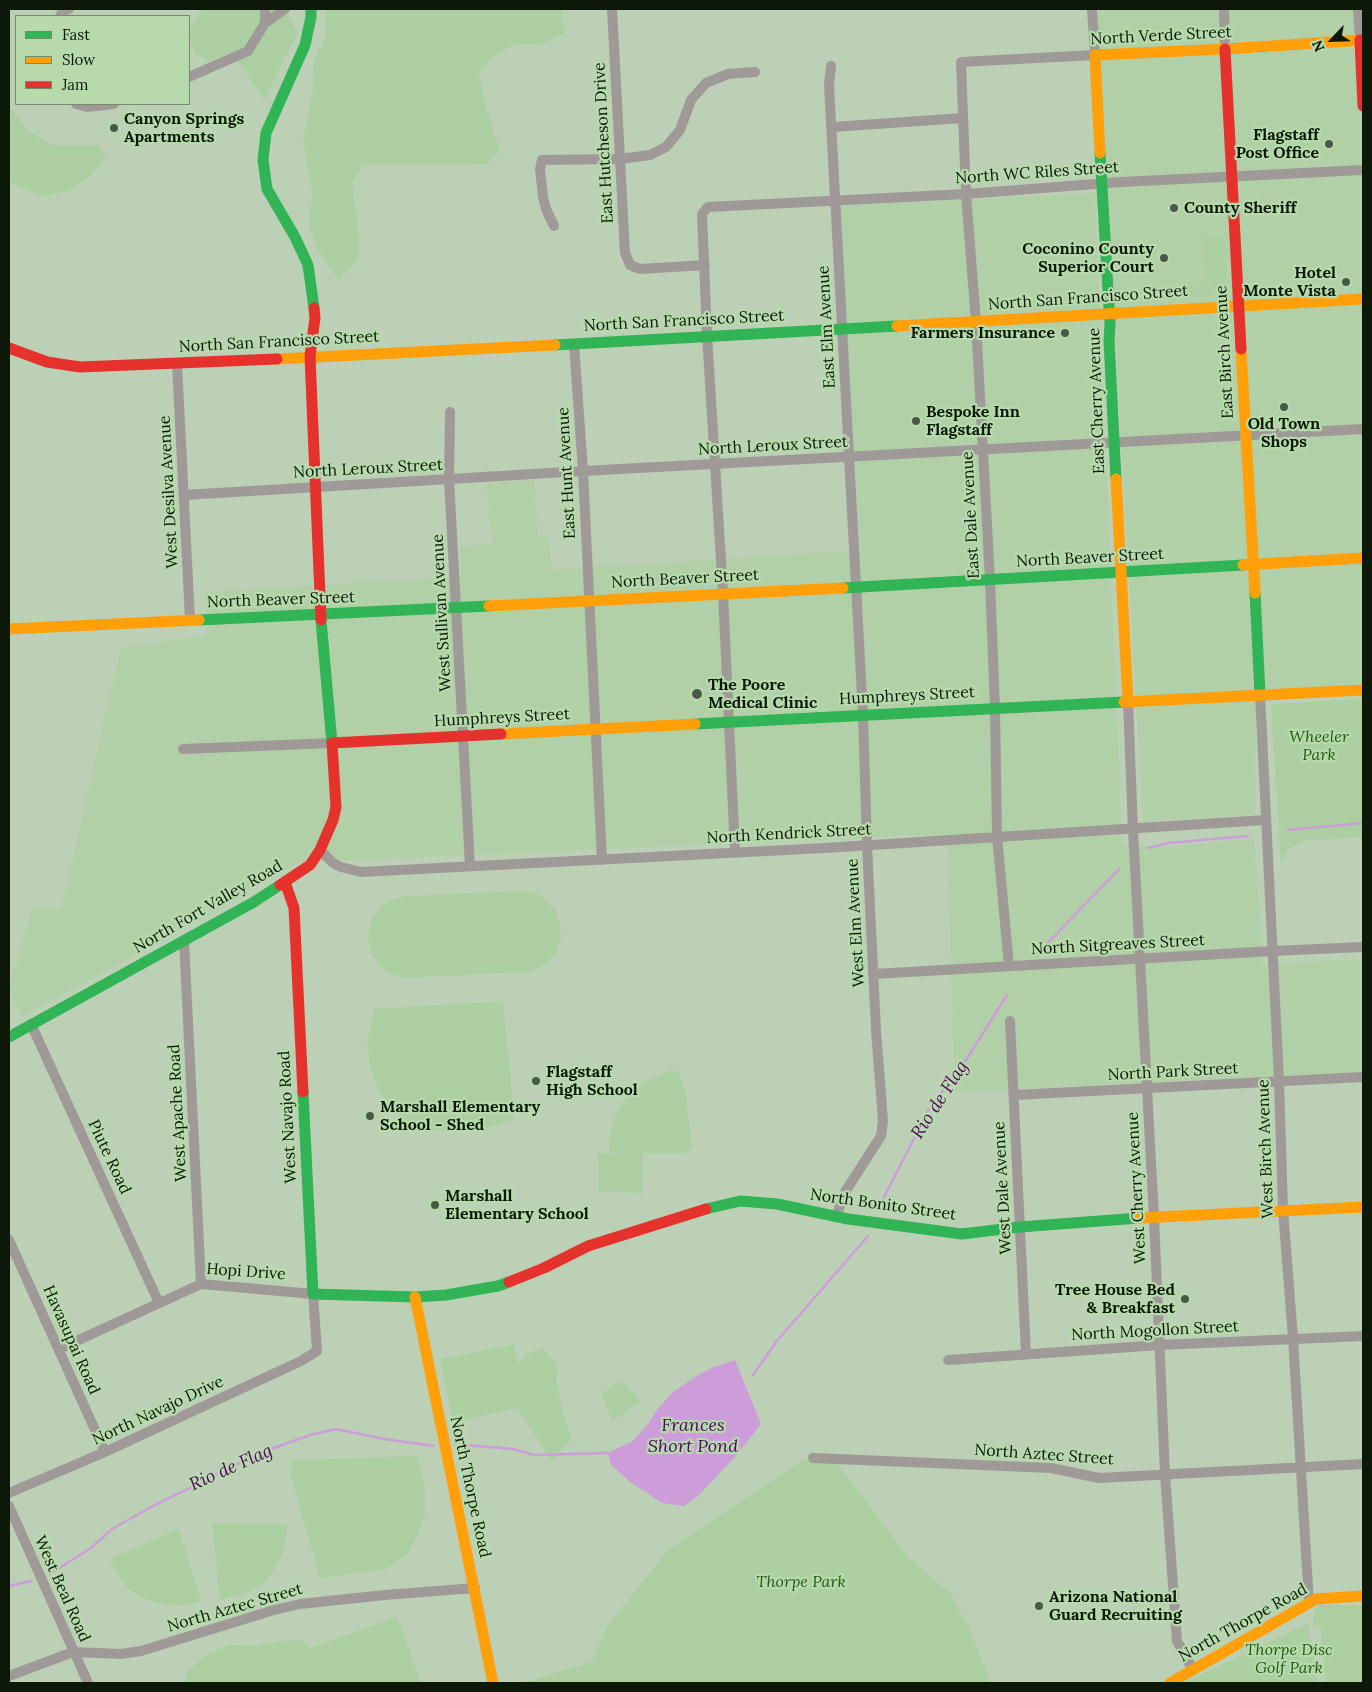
<!DOCTYPE html>
<html>
<head>
<meta charset="utf-8">
<style>
	body { margin:0 }
	#map { position:relative; width:1372px; height:1692px; overflow:hidden; background:#bcd0b6; font-family:Lora,serif }
	canvas { display:block }
	.frame { position:absolute; inset:0; border:10px solid #0c1908; pointer-events:none }
	.legend { position:absolute; left:15px; top:15px; width:175px; height:90px; box-sizing:border-box; background:#b6daac; border:1px solid #728d6a; margin:0; padding:6px 9px; list-style:none; font-size:15px; color:#0c1908 }
	.legend li { display:flex; align-items:center; gap:10px; height:25px }
	.legend b { width:25px; border:1px solid #728d6a }
	.north { position:absolute; left:1307px; top:15px; width:50px; height:50px; -webkit-text-stroke:4px #b6daac; paint-order:stroke; rotate:246deg; font-size:14px; font-weight:700; line-height:20px; text-align:center; color:#0c1908 }
	.north::after { content:''; display:block; margin:auto; width:18px; height:22px; background:#0c1908; clip-path:polygon(50% 0,100% 100%,50% 72%,0 100%) }
</style>
</head>
<body>
<div id="map">
<canvas width="1372" height="1692"></canvas>
<div class="frame"></div>
<ul class="legend">
<li><b style="height:6px;background:#30b455"></b>Fast</li>
<li><b style="height:6px;background:#ff9f0a"></b>Slow</li>
<li><b style="height:6px;background:#e5322d"></b>Jam</li>
</ul>
<div class="north">N</div>
</div>
<script>
const ctx = document.querySelector('canvas').getContext('2d');
ctx.lineJoin = 'round';
function fill(path, color) {
  ctx.fillStyle = color;
  ctx.fill(path, 'evenodd');
}
function shape(rows) {
  const path = new Path2D();
  for (const r of rows) {
    path.moveTo(r[0], r[1]);
    for (let i = 2; i < r.length; i += 2) path.lineTo(r[i], r[i + 1]);
  }
  return path;
}
function strokePath(path, color, width, dash) {
  ctx.strokeStyle = color;
  ctx.lineWidth = width;
  ctx.lineCap = dash ? 'butt' : 'round';
  ctx.setLineDash(dash || []);
  ctx.stroke(path);
}
function write(font, color, halo, rows, align = 'center') {
  ctx.font = font + ' Lora,serif';
  ctx.lineWidth = 4.5;
  ctx.setLineDash([]);
  ctx.textBaseline = 'middle';
  ctx.strokeStyle = halo;
  ctx.fillStyle = color;
  for (const [text, x, y, turn = 0] of rows) {
    ctx.save();
    ctx.translate(x, y);
    ctx.rotate((+turn || 0) * Math.PI / 180);
    ctx.textAlign = isNaN(turn) ? turn : align;
    if (halo) ctx.strokeText(text, 0, 0);
    ctx.fillText(text, 0, 0);
    ctx.restore();
  }
}
fill(shape([
	[1097,9,1363,9,1363,684,1256,691,1255,814,1143,822],
	[1095,193,1122,845,1160,847,1254,839,1263,964,1363,959,1363,1072,955,1092,947,834,312,862,292,865,216,911,22,1017,9,990,33,906,61,910,121,648,207,635,206,592,461,576,460,546,492,544,486,483,534,480,538,537,549,537,551,570,860,550,840,206]
]), '#b1d0a8');
fill(shape([
	[202,9,285,9,298,34,284,58,265,100,232,53,208,61,195,54,189,37,189,32],
	[326,9,562,9,561,16,565,33,542,44,516,44,493,55,479,73,484,100,500,151,487,164,363,165,352,183,359,232,359,259,339,281,318,250,308,221,313,196,303,141,313,90,314,62,325,37],
	[9,107,28,130,51,145,98,145,106,157,92,175,68,191,41,196,9,182],
	[1224,236,1227,294,1222,295,1206,280,1202,238],
	[1204,282,1219,296,1178,297,1177,293,1189,291,1189,287,1195,286,1196,283],
	[1363,699,1363,837,1303,841,1290,848,1281,862,1271,706,1274,704],
	[521,891,535,893,542,897,554,908,560,922,561,938,558,948,552,958,536,970,527,972,403,978,388,972,381,967,372,955,368,939,370,923,378,910,390,900,406,896],
	[503,1001,514,1119,481,1130,455,1132,428,1129,406,1121,388,1107,377,1087,370,1065,367,1042,375,1009],
	[669,1071,678,1071,685,1090,692,1147,687,1153,643,1153,643,1193,598,1192,598,1153,634,1153,610,1152,609,1139,611,1129,618,1109,629,1093,637,1086,654,1077],
	[513,1345,518,1364,525,1355,542,1348,556,1362,557,1383,562,1410,572,1439,552,1461,517,1408,453,1422,440,1359],
	[620,1381,642,1401,612,1421,602,1393],
	[417,1456,425,1488,425,1516,416,1538,408,1553,386,1569,320,1578,290,1472,294,1460],
	[803,1460,837,1463,906,1555,951,1594,969,1628,989,1677,989,1683,522,1683,592,1662,607,1627,668,1550],
	[212,1523,287,1524,286,1540,282,1554,274,1570,266,1580,253,1590,239,1596,220,1599],
	[179,1529,201,1601,186,1605,171,1605,154,1602,141,1597,128,1588,119,1577,110,1559],
	[1319,1605,1363,1605,1363,1683,1326,1683,1321,1627,1314,1627,1313,1612],
	[397,1617,421,1683,184,1683,186,1673,205,1656,228,1645,254,1646,281,1641,302,1640,310,1648],
	[1308,1623,1318,1683,1184,1683]
]), '#abcfa1');
fill(shape([
	[735,1360,761,1424,735,1457,697,1497,684,1506,662,1503,629,1481,611,1465,608,1453,633,1441,648,1424,659,1407,673,1392,698,1375,714,1367]
]), '#cd9dda');
strokePath(shape([
	[1288,830,1363,823],
	[1148,848,1168,843,1248,836],
	[1042,949,1119,869],
	[879,1207,928,1111,968,1057,1007,995],
	[753,1375,776,1342,868,1236],
	[455,1444,513,1449,534,1455,608,1453],
	[50,1574,91,1548,112,1529,153,1506,204,1481,215,1474,271,1449,310,1435,336,1429,384,1439,434,1446],
	[9,1586,31,1581]
]), '#cd9dda', 2.5);
strokePath(shape([
	[612,9,625,253,630,265,640,269,705,265],
	[1224,9,1225,49],
	[1358,9,1360,40],
	[60,16,63,11,69,9],
	[265,23,265,9],
	[831,66,829,85,863,715,867,845,876,1030,883,1121,881,1136,845,1192,836,1217],
	[189,77,248,51,265,23,285,9],
	[76,104,87,107,114,104],
	[833,127,963,118],
	[554,226,546,209,543,197,540,169,542,160,620,159,650,155,666,147,680,130,691,100,706,83,728,74,755,72],
	[574,344,583,471,602,860],
	[177,364,190,620],
	[450,412,449,479,470,866],
	[184,495,583,471,1363,429],
	[1260,694,1279,1081,1283,1210,1293,1338,1309,1603],
	[1128,701,1133,830,1154,1217,1165,1474,1177,1641,1193,1670],
	[183,749,332,743],
	[320,850,333,863,341,867,361,872,825,848,1265,820],
	[735,852,723,593,707,335,702,214,708,207,966,194,1121,182,1363,170],
	[184,941,201,1284],
	[1009,966,997,836,995,708,990,580,976,322,966,194,961,62,1095,55,1092,9],
	[874,974,1273,951,1363,947],
	[1010,1021,1026,1354],
	[31,1024,159,1303],
	[1014,1095,1363,1077],
	[9,1240,105,1452],
	[948,1360,1160,1345,1363,1336],
	[813,1458,1051,1468,1099,1478,1363,1464],
	[9,1493,105,1452,301,1361,317,1351,313,1294,201,1284,59,1349],
	[9,1506,88,1683],
	[9,1676,73,1652,121,1654,141,1651,274,1610,300,1604,385,1595,475,1588]
]), '#9f9a97', 10);
strokePath(shape([
	[311,9,311,17,305,45,266,133,263,160,267,189,295,237,308,265,314,308],
	[1100,153,1110,324,1109,341,1116,479],
	[555,345,897,326],
	[843,588,1243,565],
	[1255,593,1260,694],
	[199,620,489,606],
	[321,620,332,743],
	[695,724,1124,702],
	[9,1037,254,902,280,885],
	[303,1092,313,1294,415,1297,446,1295,498,1286,509,1282],
	[706,1209,740,1201,777,1204,848,1219,962,1234,1020,1227,1139,1218]
]), '#30b455', 11);
strokePath(shape([
	[1100,153,1095,55,1225,49,1363,40],
	[897,326,1363,299],
	[1241,349,1255,593],
	[277,359,555,345],
	[1116,479,1128,701],
	[1243,565,1363,558],
	[489,606,843,588],
	[9,629,199,620],
	[1124,702,1363,690],
	[501,734,695,724],
	[1139,1218,1363,1207],
	[415,1297,493,1683],
	[1170,1683,1316,1599,1363,1596]
]), '#ff9f0a', 11);
strokePath(shape([
	[1360,40,1363,106],
	[1225,49,1241,349],
	[314,308,315,318,310,356,321,620],
	[9,348,47,362,80,367,277,359],
	[285,882,294,908,303,1092],
	[280,885,310,865,320,850,333,820,336,807,332,743,501,734],
	[509,1282,544,1268,588,1246,706,1209]
]), '#e5322d', 11);
for (const [x, y, r, color] of [
	[114,128,5,"#4a5945"],
	[1329,144,5,"#4a5945"],
	[1174,208,5,"#4a5945"],
	[1164,258,5,"#4a5945"],
	[1346,282,5,"#4a5945"],
	[1065,333,5,"#4a5945"],
	[1284,407,5,"#4a5945"],
	[916,421,5,"#4a5945"],
	[697,694,6,"#4a5945"],
	[536,1081,5,"#4a5945"],
	[370,1116,5,"#4a5945"],
	[435,1205,5,"#4a5945"],
	[1185,1299,5,"#4a5945"],
	[1039,1606,5,"#4a5945"]
]) {
  const dot = new Path2D();
  dot.arc(x, y, r, 0, 2 * Math.PI);
  ctx.fillStyle = color;
  ctx.fill(dot);
  strokePath(dot, '#b6daac', 2);
}
write('16px', '#0c1908', '#b6daac', [
	["North Verde Street",1161,36,-3],
	["East Hutcheson Drive",604,143,-93],
	["North WC Riles Street",1037,173,-4],
	["North San Francisco Street",1088,298,-4],
	["North San Francisco Street",684,321,-3],
	["East Elm Avenue",827,327,-93],
	["North San Francisco Street",279,342,-3],
	["East Birch Avenue",1225,352,-93],
	["East Cherry Avenue",1097,401,-92],
	["North Leroux Street",773,446,-3],
	["North Leroux Street",368,469,-3],
	["East Hunt Avenue",567,473,-93],
	["West Desilva Avenue",169,492,-93],
	["East Dale Avenue",971,515,-93],
	["North Beaver Street",1090,558,-3],
	["North Beaver Street",685,579,-3],
	["North Beaver Street",281,600,-2],
	["West Sullivan Avenue",442,613,-93],
	["Humphreys Street",907,696,-3],
	["Humphreys Street",502,718,-3],
	["North Kendrick Street",789,834,-3],
	["North Fort Valley Road",208,907,-30],
	["West Elm Avenue",856,923,-93],
	["North Sitgreaves Street",1118,945,-3],
	["North Park Street",1173,1072,-3],
	["West Apache Road",178,1113,-93],
	["West Navajo Road",288,1117,-93],
	["West Birch Avenue",1266,1149,-92],
	["Piute Road",109,1157,65],
	["West Dale Avenue",1003,1188,-93],
	["West Cherry Avenue",1137,1188,-93],
	["North Bonito Street",883,1205,8],
	["Hopi Drive",246,1272,4],
	["North Mogollon Street",1155,1331,-3],
	["Havasupai Road",71,1340,66],
	["North Navajo Drive",158,1411,-25],
	["North Aztec Street",1044,1455,4],
	["North Thorpe Road",470,1487,78],
	["West Beal Road",62,1589,66],
	["North Aztec Street",235,1608,-16],
	["North Thorpe Road",1243,1623,-29]
]);
write('bold 16px', '#0c1908', '#b6daac', [
	["Canyon Springs",124,119],
	["Apartments",124,137],
	["Flagstaff",1319,135,"right"],
	["Post Office",1319,153,"right"],
	["County Sheriff",1184,208],
	["Coconino County",1154,249,"right"],
	["Superior Court",1154,267,"right"],
	["Hotel",1336,273,"right"],
	["Monte Vista",1336,291,"right"],
	["Farmers Insurance",1055,333,"right"],
	["Bespoke Inn",926,412],
	["Flagstaff",926,430],
	["Old Town",1284,424,"center"],
	["Shops",1284,442,"center"],
	["The Poore",708,685],
	["Medical Clinic",708,703],
	["Flagstaff",546,1072],
	["High School",546,1090],
	["Marshall Elementary",380,1107],
	["School - Shed",380,1125],
	["Marshall",445,1196],
	["Elementary School",445,1214],
	["Tree House Bed",1175,1290,"right"],
	["& Breakfast",1175,1308,"right"],
	["Arizona National",1049,1597],
	["Guard Recruiting",1049,1615]
], 'left');
write('italic 16px', '#245711', '#b6daac', [
	["Wheeler",1319,737],
	["Park",1319,755],
	["Thorpe Park",801,1582],
	["Thorpe Disc",1289,1650],
	["Golf Park",1289,1668]
]);
write('italic 18px', '#520563', '#b6daac', [
	["Rio de Flag",940,1100,-57],
	["Frances",693,1426],
	["Short Pond",693,1447],
	["Rio de Flag",231,1468,-24]
]);
</script>
</body>
</html>
